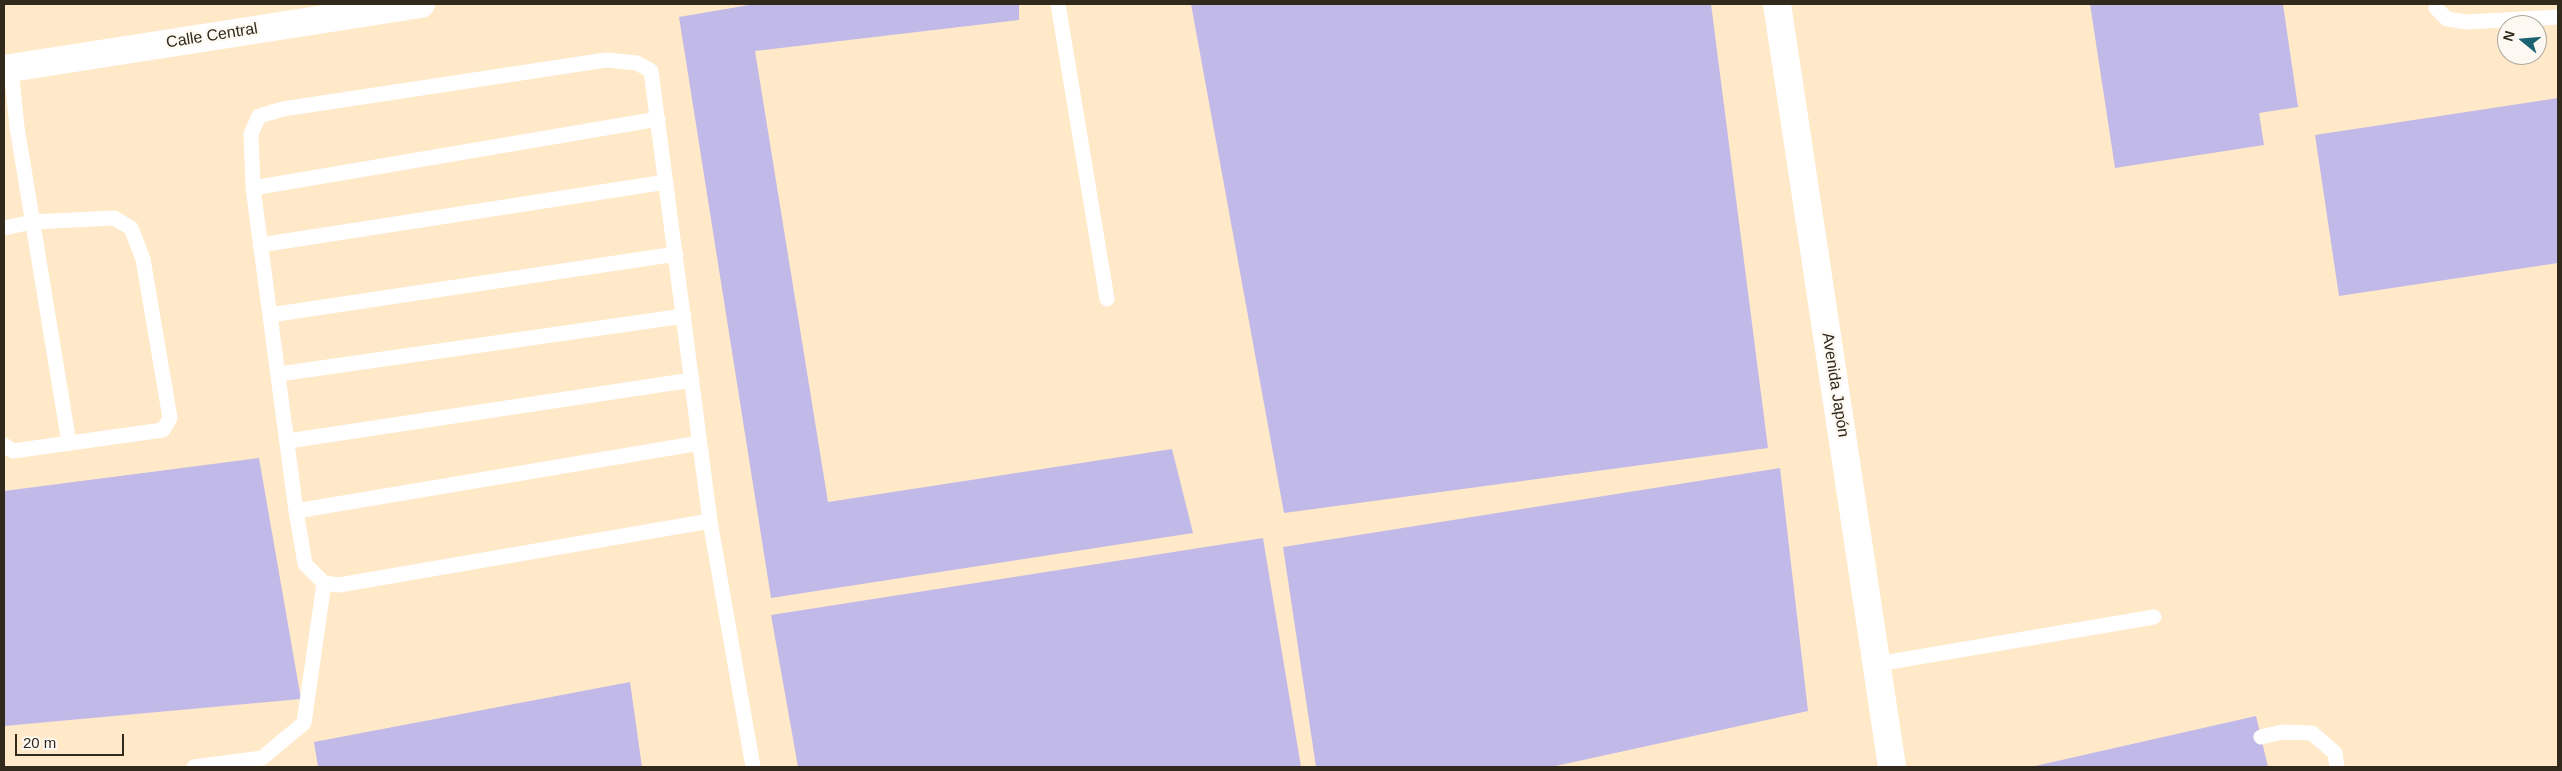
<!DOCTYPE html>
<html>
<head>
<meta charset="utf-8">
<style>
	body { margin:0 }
	#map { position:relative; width:2562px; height:771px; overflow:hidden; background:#ffe9c8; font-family:Helvetica,sans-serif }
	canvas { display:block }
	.frame { position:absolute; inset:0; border:5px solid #31291c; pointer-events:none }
	.north { position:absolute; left:2497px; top:15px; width:50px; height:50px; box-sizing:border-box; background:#fdf9f2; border:1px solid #aba69c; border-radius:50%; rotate:287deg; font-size:14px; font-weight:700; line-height:20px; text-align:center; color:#31291c }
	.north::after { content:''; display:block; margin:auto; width:18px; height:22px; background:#1b6272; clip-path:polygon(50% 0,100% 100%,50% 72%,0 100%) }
	.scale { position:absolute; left:15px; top:734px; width:109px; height:22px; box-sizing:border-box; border:2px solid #31291c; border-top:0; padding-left:6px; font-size:15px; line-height:18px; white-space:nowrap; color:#31291c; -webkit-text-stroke:4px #fdf9f2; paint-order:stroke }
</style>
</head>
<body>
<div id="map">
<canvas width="2562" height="771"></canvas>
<div class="frame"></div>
<div class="north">N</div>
<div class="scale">20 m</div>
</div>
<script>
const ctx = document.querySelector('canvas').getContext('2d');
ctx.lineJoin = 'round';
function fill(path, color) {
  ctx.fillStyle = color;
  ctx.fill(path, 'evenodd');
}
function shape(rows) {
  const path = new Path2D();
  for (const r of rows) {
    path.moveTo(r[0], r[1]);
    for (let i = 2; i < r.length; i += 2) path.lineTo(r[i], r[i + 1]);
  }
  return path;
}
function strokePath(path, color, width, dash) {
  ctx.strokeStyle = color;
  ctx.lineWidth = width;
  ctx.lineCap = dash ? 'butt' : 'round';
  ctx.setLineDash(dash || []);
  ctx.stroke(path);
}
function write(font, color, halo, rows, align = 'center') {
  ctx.font = font + ' Helvetica,sans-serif';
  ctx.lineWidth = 5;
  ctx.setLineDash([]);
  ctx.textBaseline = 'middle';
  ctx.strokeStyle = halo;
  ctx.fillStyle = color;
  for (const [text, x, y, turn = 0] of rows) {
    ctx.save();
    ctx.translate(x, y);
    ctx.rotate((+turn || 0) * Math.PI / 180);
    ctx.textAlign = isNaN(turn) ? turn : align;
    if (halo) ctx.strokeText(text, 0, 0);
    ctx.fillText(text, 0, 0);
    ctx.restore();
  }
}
fill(shape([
	[755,4,1019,4,1019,20,755,51,828,502,1172,449,1193,533,771,598,679,17],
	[1191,4,1711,4,1768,448,1284,513],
	[2090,4,2283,4,2298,107,2259,113,2264,145,2115,168],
	[2558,98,2558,263,2339,296,2315,135],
	[259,458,301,699,4,726,4,491],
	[1780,468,1808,711,1551,767,1316,767,1283,547],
	[1263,538,1301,767,798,767,771,615],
	[630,682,642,767,318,767,314,742],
	[2256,716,2268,767,2035,767,2035,766]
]), '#c1bae9');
strokePath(shape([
	[1058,4,1107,299],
	[2436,4,2436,8,2447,19,2467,22,2558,17],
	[11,68,17,127,69,443],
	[253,188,658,119],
	[4,228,32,222,114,218,131,228,143,259,170,418,163,430,13,451,4,445],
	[260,245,666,182],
	[270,315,676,254],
	[279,374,684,316],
	[288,441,692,380],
	[296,511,700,443],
	[710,521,339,585,324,583,305,564,296,511,253,188,251,134,259,116,283,109,606,60,637,63,651,71,710,521,753,767],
	[1877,664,2154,617],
	[2261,737,2282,732,2312,733,2335,753,2337,767],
	[194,767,262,758,304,723,324,583]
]), '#fff', 15);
strokePath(shape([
	[1777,4,1892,767],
	[4,69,421,4]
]), '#fff', 28);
write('16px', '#31291c', '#fdf9f2', [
	["Calle Central",212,36,-9],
	["Avenida Japón",1835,385,81]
]);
</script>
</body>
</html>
